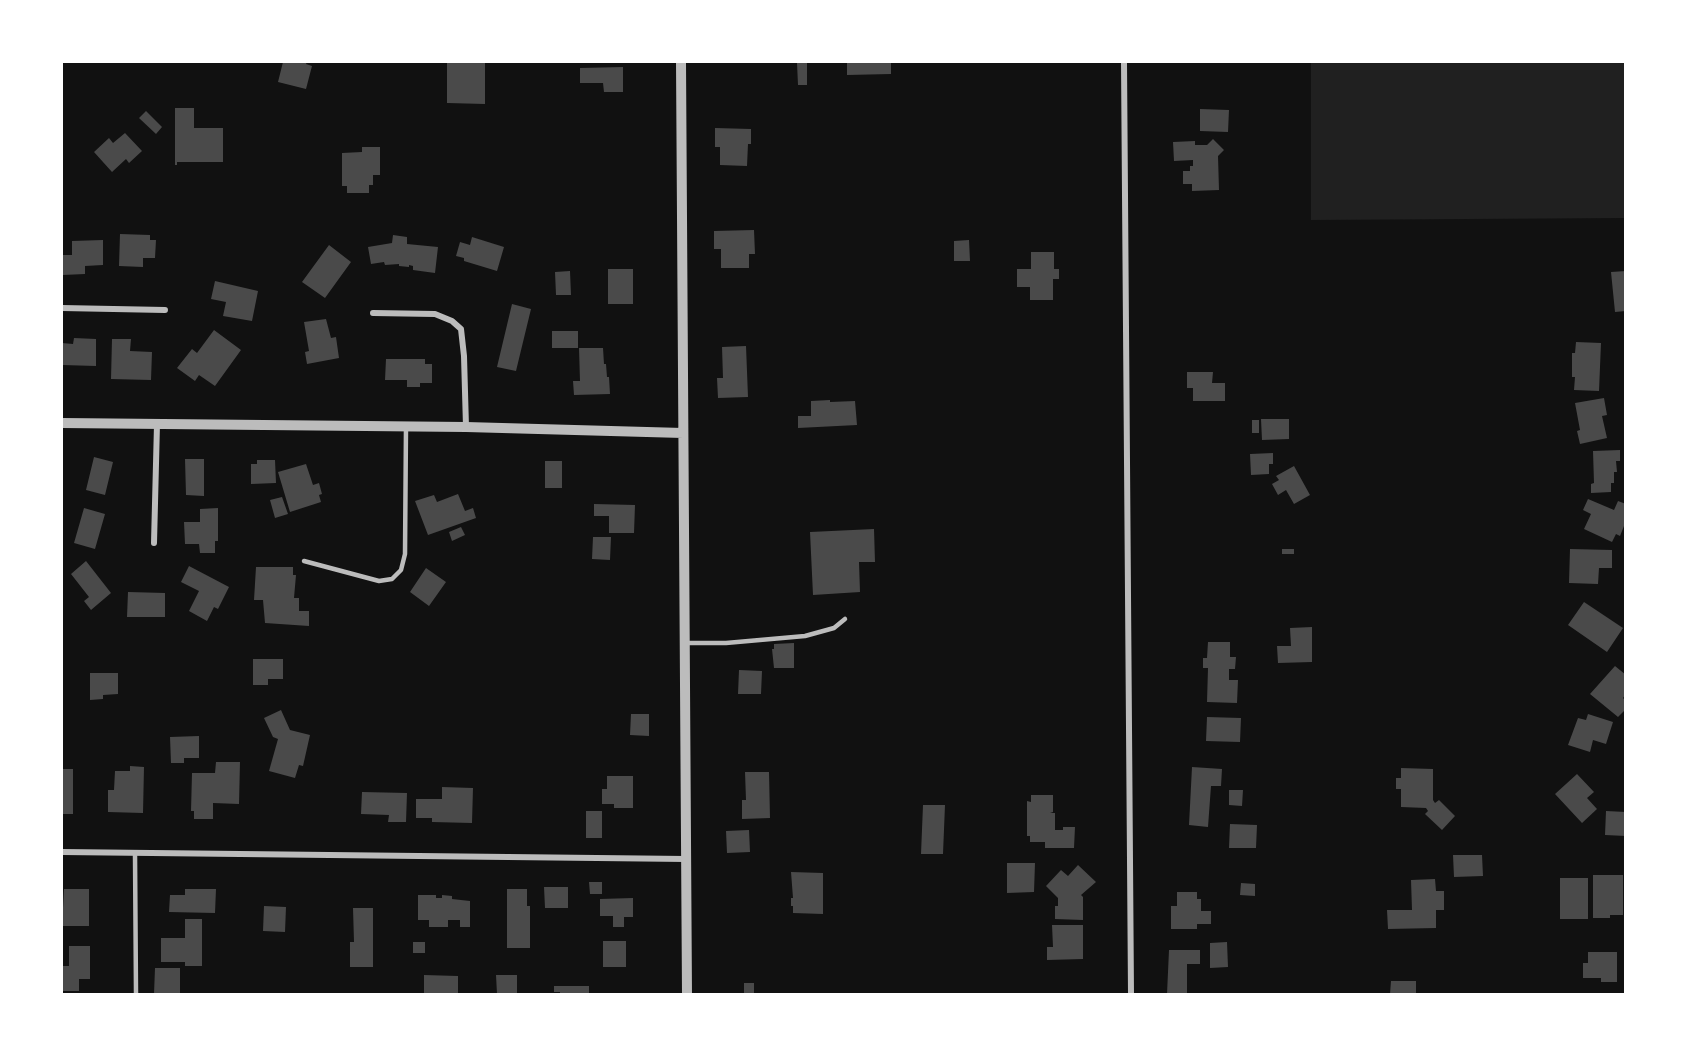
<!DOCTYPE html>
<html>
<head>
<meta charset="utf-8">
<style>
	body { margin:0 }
	#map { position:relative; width:1687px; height:1056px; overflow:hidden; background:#111; font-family:Helvetica,sans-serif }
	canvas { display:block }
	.frame { position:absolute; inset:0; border:63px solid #fff; pointer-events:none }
</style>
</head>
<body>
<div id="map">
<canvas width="1687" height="1056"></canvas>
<div class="frame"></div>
</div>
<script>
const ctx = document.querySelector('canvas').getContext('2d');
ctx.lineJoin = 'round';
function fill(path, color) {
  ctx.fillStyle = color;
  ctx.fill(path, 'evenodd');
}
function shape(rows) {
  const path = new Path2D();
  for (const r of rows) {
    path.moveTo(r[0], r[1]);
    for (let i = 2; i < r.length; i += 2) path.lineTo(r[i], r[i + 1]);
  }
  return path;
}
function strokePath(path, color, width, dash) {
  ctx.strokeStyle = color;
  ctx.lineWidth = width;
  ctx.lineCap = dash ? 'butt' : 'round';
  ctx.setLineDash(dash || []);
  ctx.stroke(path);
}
fill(shape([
	[1311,62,1625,62,1625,218,1311,220]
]), '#202020');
fill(shape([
	[283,62,307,62,306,64,312,66,306,89,278,82],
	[447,62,485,62,485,104,447,103],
	[847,62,891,62,891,74,847,75],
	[797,63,807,63,807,85,798,85],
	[623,67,623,92,604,92,603,83,580,83,580,68],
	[175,108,194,108,194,128,223,128,223,162,177,162,177,165,175,165],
	[1200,109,1229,110,1228,132,1200,131],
	[146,111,162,127,156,134,139,118],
	[715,128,751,129,751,144,748,144,747,166,720,165,720,147,715,147],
	[125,133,142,151,129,163,126,159,112,172,94,152,109,138,113,143],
	[1213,139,1224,150,1218,156,1219,190,1192,191,1192,184,1183,184,1183,171,1190,171,1190,166,1193,166,1193,160,1174,161,1173,142,1195,141,1195,145,1207,145],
	[362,147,380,147,380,175,373,175,373,185,369,185,369,193,347,193,347,186,342,186,342,153,362,152],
	[754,230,755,254,749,254,749,268,721,268,721,249,714,249,714,231],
	[120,234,150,235,150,240,156,240,155,258,143,258,143,267,119,266],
	[393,235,407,237,407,244,438,247,435,273,413,270,413,266,409,265,409,267,399,266,399,264,385,265,384,262,371,264,368,247,392,243],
	[472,237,504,247,497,271,464,261,464,258,456,256,460,242,470,245],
	[103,240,103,265,85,266,85,274,63,275,62,255,72,255,72,241],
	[969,240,970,261,954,261,954,241],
	[329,245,351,262,325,298,302,282],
	[1031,252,1054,252,1054,269,1059,269,1059,279,1053,279,1053,300,1030,300,1030,287,1017,287,1017,269,1031,269],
	[608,269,633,269,633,304,608,304],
	[570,271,571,295,556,295,555,272],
	[1626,271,1626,311,1615,312,1611,272],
	[215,281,258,291,252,321,223,316,226,302,211,299],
	[512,304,531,309,516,371,497,367],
	[326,319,331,338,336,337,339,358,307,364,305,352,309,351,304,322],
	[214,330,241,350,215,386,199,375,195,381,177,368,192,349,197,353],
	[552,331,578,331,578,348,552,348],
	[74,338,96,339,96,366,62,365,62,343,73,344],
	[112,339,131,339,130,351,152,352,151,380,111,379],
	[1576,342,1601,343,1599,391,1574,390,1575,377,1572,377,1572,353,1575,353],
	[746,346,748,397,718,398,717,378,723,378,722,347],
	[579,348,603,348,604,364,606,364,607,377,609,377,610,394,574,395,573,381,580,381],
	[386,359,425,359,425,364,432,364,432,383,420,383,420,387,407,387,407,380,385,380],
	[1187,372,1213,372,1212,383,1225,383,1225,401,1193,401,1193,388,1187,388],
	[1604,398,1607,415,1602,416,1607,438,1580,444,1577,431,1580,430,1575,403],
	[830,400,830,402,855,401,857,425,798,428,798,416,811,416,811,401],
	[1261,419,1289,419,1289,439,1262,440],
	[1252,420,1259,420,1259,433,1252,433],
	[1620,450,1620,461,1616,461,1617,472,1614,472,1614,483,1611,483,1611,492,1591,493,1591,484,1594,483,1593,451],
	[1273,453,1273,464,1269,464,1269,474,1251,475,1250,454],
	[94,457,113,462,105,495,86,490],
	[185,459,204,459,204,496,186,495],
	[257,460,275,460,276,483,251,484,251,464,257,464],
	[545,461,562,461,562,488,545,488],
	[306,464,313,485,319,483,322,494,319,495,321,502,290,512,278,472],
	[1294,466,1310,495,1294,504,1286,490,1278,495,1272,484,1279,480,1276,476],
	[458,494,465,511,473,508,476,518,428,535,415,501,434,495,437,502],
	[282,497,288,514,275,518,270,500],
	[1588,499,1614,510,1618,501,1626,504,1626,526,1624,526,1620,536,1616,534,1612,542,1584,529,1591,514,1583,510],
	[594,504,635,505,634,533,609,533,609,516,594,516],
	[84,508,105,514,95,549,74,543],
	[218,508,218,541,215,541,215,553,200,553,199,544,185,544,184,522,200,522,200,509],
	[461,527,465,535,452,541,449,532],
	[874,529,875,562,859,562,860,592,813,595,810,532],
	[593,537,611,537,610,560,592,559],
	[1282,549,1294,549,1294,554,1282,554],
	[1570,549,1612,550,1612,568,1599,568,1598,584,1569,583],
	[86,561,111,593,91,610,84,601,89,597,71,574],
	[189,566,229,587,218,609,214,607,207,621,189,611,199,591,181,582],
	[256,567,293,567,293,575,296,575,294,598,299,598,299,611,309,611,309,626,265,623,263,600,254,600],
	[426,568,446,582,429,606,410,592],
	[128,592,165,593,165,617,127,617],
	[1584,602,1623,628,1607,652,1568,625],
	[1312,627,1312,662,1278,663,1277,646,1291,646,1290,628],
	[1208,642,1230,642,1230,657,1236,657,1235,669,1229,669,1229,680,1238,680,1237,703,1207,702,1208,668,1203,668,1203,658,1207,658],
	[794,643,794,668,774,668,772,649,774,649,774,644],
	[253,659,283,659,283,679,268,679,268,685,253,685],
	[1615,666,1626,675,1626,694,1623,698,1626,701,1626,709,1618,717,1590,694],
	[739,670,762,671,761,694,738,694],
	[90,673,118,673,118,694,103,695,103,699,90,700],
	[281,710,290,730,310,735,303,766,299,765,295,778,269,771,278,739,273,737,264,718],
	[631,714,649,714,649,736,630,735],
	[1588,714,1613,722,1606,744,1593,740,1590,752,1568,745,1578,718,1586,720],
	[1207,717,1241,718,1240,742,1206,741],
	[199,736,199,758,184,758,184,763,171,763,170,737],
	[216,762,240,762,239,804,213,803,213,819,194,819,194,811,191,811,192,773,215,773],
	[130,766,144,767,143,813,108,812,108,790,114,790,115,771,130,771],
	[1192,767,1222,769,1221,786,1211,786,1208,827,1189,825],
	[1401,768,1433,769,1433,800,1435,803,1439,800,1455,816,1442,830,1425,814,1428,811,1426,808,1401,807,1401,789,1396,789,1396,778,1401,778],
	[62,769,73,769,73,814,62,814],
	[745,772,769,772,770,818,742,819,742,800,746,800],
	[1577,774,1594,792,1587,798,1597,809,1582,823,1555,794],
	[607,776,633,776,633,808,614,808,614,804,602,804,602,789,607,789],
	[442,787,473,788,472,823,432,822,432,818,416,818,416,799,442,799],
	[1229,790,1243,790,1242,806,1229,805],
	[362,792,407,793,406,822,388,822,389,815,361,814],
	[1031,795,1053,795,1053,812,1050,813,1055,813,1055,830,1063,830,1063,827,1075,827,1074,848,1045,848,1045,842,1030,842,1030,836,1027,836,1027,801,1031,802],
	[923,805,945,805,943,854,921,854],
	[586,811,602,811,602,838,586,838],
	[1606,811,1626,812,1626,836,1605,835],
	[1230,824,1257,825,1256,848,1229,848],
	[749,830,750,852,727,853,726,831],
	[1453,855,1482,855,1483,876,1454,877],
	[1007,863,1035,863,1034,892,1007,893],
	[1078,865,1096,882,1081,895,1083,897,1083,920,1055,919,1055,906,1058,906,1058,898,1046,886,1061,870,1068,876],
	[791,872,823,873,823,914,793,913,793,906,791,906,791,898,793,898],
	[1593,875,1623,875,1623,915,1610,915,1610,918,1593,918],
	[1560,878,1588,878,1588,919,1560,919],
	[1435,879,1436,891,1444,891,1444,910,1436,910,1436,928,1388,929,1387,910,1412,910,1411,880],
	[589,882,602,882,602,894,590,894],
	[1241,883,1255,884,1255,896,1240,895],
	[544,887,568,887,568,908,545,908],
	[64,889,89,889,89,926,62,926],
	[185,889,216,889,215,913,169,912,170,895,185,895],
	[507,889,527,889,527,906,530,906,530,948,507,948],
	[1177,892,1197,892,1197,899,1201,899,1201,911,1211,911,1211,924,1197,924,1197,929,1171,929,1171,906,1177,906],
	[418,895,436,895,436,898,442,898,442,895,452,896,452,899,470,901,470,927,460,927,460,920,448,920,448,927,429,927,429,920,418,920],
	[633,898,633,917,624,917,624,927,613,927,613,916,600,916,600,899],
	[264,906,286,907,285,932,263,931],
	[353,908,373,908,373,967,350,967,350,942,354,942],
	[185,919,202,919,202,966,185,966,185,962,161,962,161,938,185,938],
	[1052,925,1083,925,1083,959,1047,960,1047,947,1053,947],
	[603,941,626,941,626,967,603,967],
	[413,942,425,942,425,953,413,953],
	[1227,942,1228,967,1210,968,1210,943],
	[69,946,90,946,90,979,79,979,79,991,62,991,62,966,69,966],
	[1169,950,1200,950,1200,964,1187,964,1187,994,1167,994],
	[1588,952,1617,952,1617,982,1601,982,1601,978,1583,978,1583,963,1588,963],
	[155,968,180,968,180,994,154,994],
	[424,975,458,976,458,994,424,994],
	[496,975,517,975,517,994,497,994],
	[1391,981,1416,981,1416,994,1390,994],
	[744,983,754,983,754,994,744,994],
	[554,986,589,986,589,994,560,994,560,992,554,992]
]), '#4a4a4a');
strokePath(shape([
	[304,561,379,581,392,579,401,570,405,554,406,426],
	[684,643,726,643,805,636,834,628,845,619],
	[135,854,136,994]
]), '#bcbcbc', 4.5);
strokePath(shape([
	[1124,62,1131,994],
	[62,308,165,310],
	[373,313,435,314,452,321,461,329,464,356,466,427],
	[154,543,157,424],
	[62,852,686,859]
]), '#bcbcbc', 6);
strokePath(shape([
	[681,62,687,994],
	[62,423,466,427,683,433]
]), '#bcbcbc', 10);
</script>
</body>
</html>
